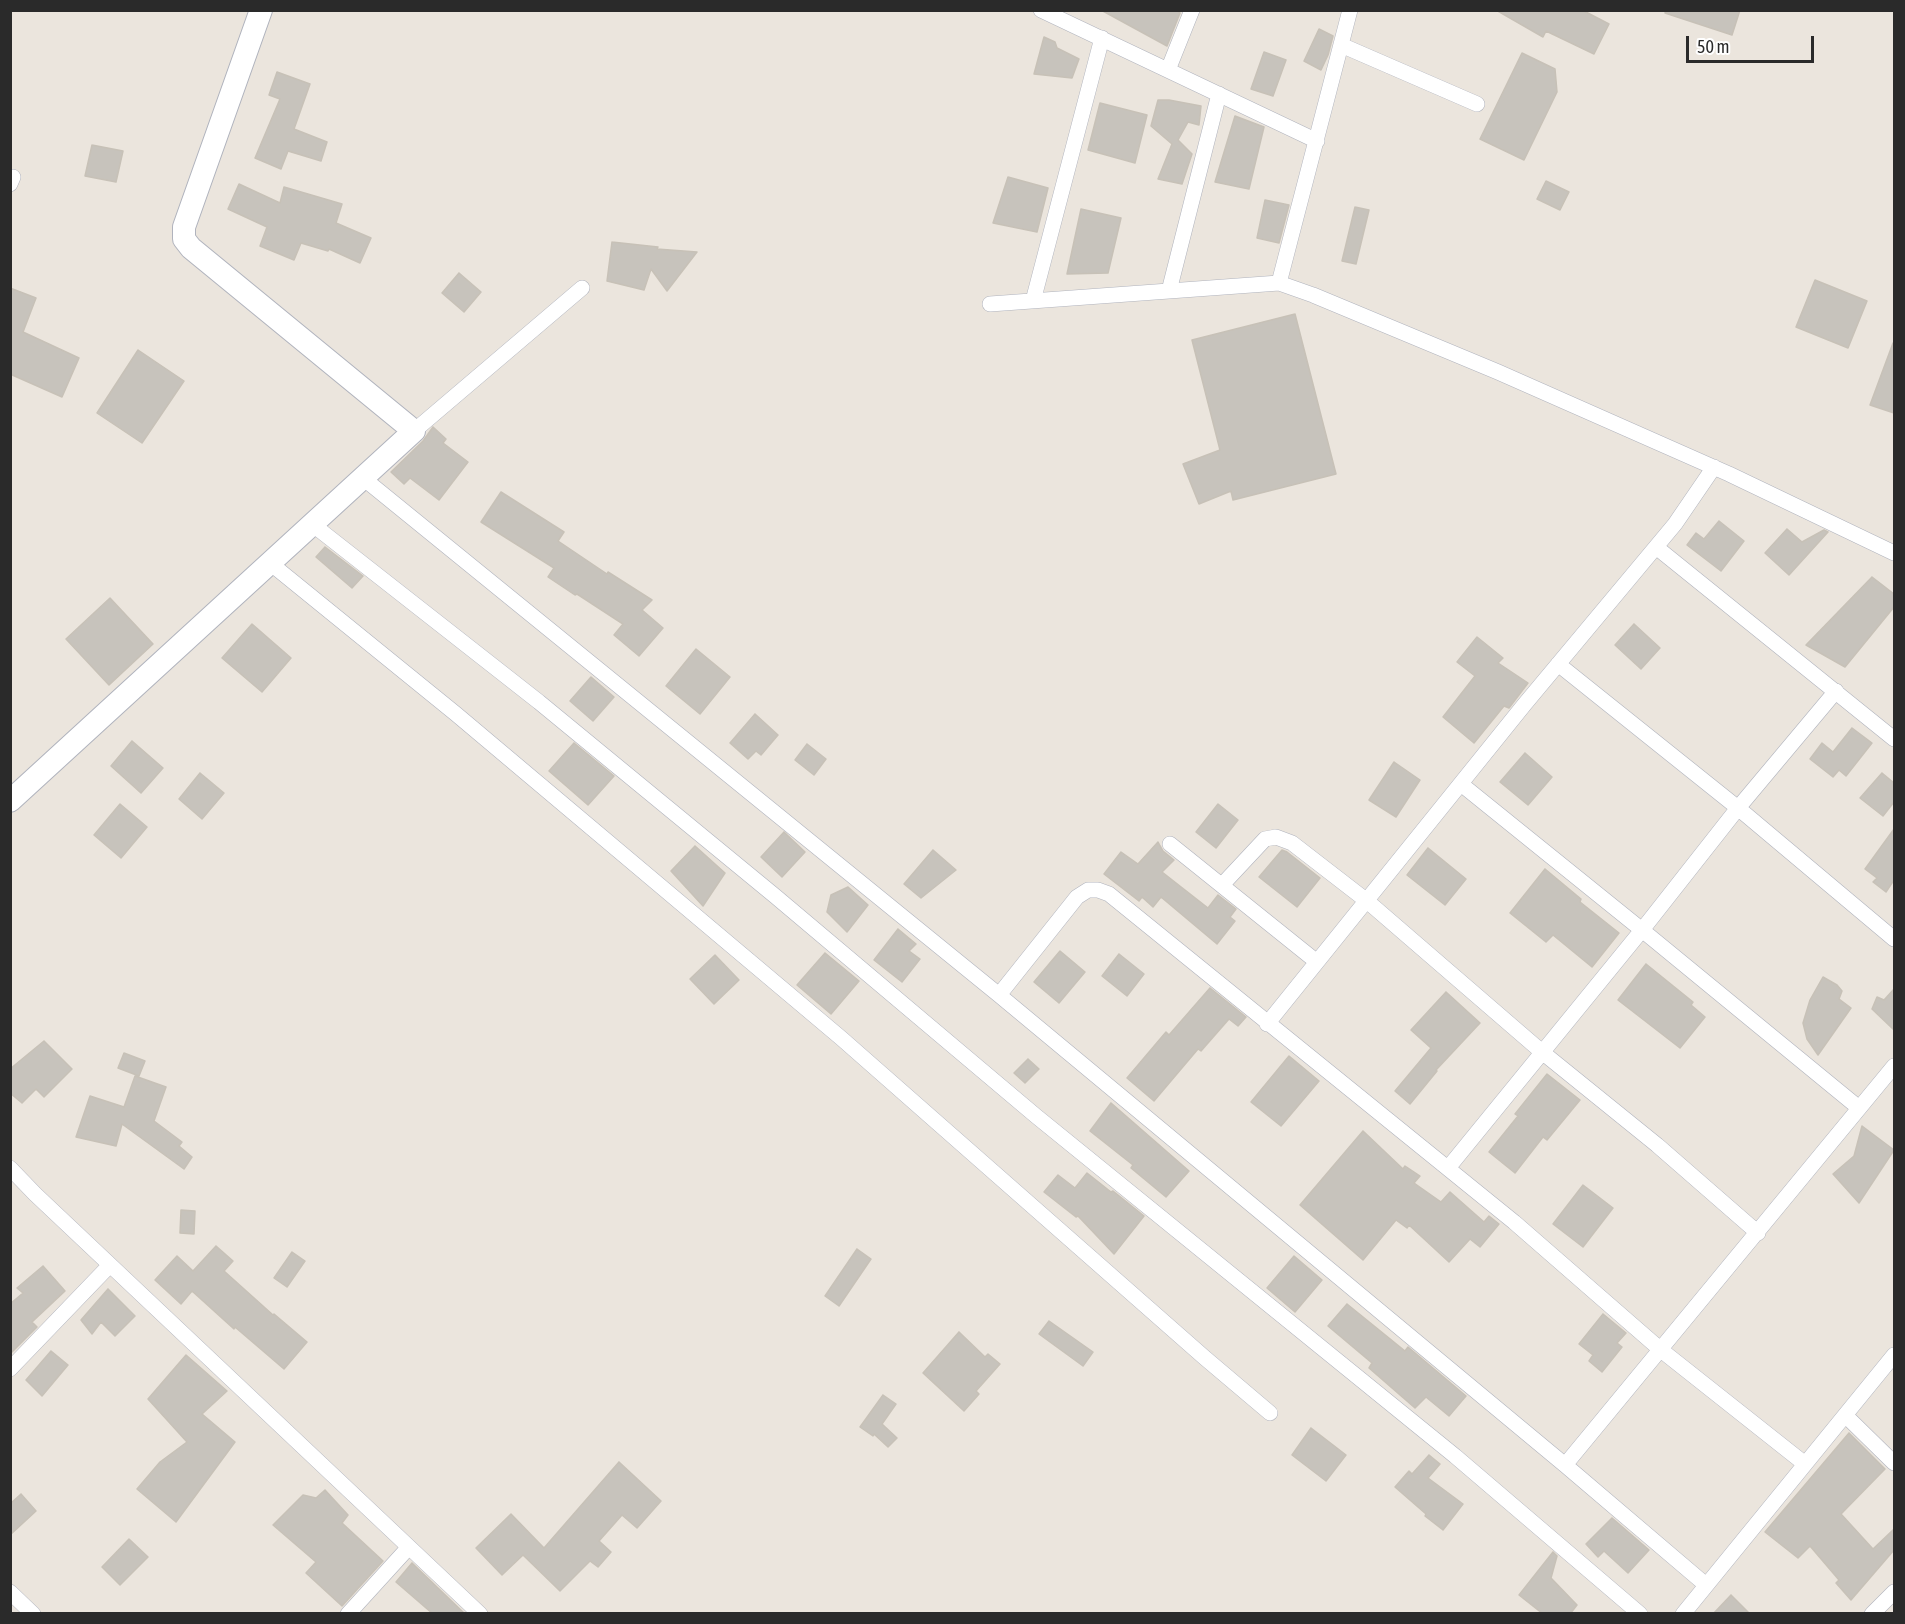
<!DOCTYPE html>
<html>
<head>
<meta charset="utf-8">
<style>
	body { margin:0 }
	#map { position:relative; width:1905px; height:1624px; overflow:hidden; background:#ebe5dd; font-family:"Asap Condensed",sans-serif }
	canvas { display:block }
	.frame { position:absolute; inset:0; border:12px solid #2a2a2a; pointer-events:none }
	.scale { position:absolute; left:1686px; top:36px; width:128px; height:27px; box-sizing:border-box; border:3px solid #2a2a2a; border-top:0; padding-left:8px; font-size:18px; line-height:21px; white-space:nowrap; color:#2a2a2a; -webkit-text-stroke:4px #fff; paint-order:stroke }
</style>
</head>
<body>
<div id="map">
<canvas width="1905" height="1624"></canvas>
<div class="frame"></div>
<div class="scale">50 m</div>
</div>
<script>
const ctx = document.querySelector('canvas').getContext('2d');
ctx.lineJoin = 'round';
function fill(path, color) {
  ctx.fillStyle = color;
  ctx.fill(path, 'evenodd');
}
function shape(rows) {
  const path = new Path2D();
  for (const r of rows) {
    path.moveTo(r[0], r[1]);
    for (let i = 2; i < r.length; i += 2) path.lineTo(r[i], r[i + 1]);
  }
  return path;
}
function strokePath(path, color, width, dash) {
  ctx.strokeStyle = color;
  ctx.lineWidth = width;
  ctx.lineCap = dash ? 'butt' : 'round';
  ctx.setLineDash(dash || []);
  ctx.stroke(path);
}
const building = shape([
	[1101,10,1177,10,1180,13,1167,46,1101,10],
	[1496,10,1582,10,1609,24,1594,54,1546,31,1543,37,1496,10],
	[1666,10,1740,10,1732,35,1665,13,1666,10],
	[1319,29,1333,36,1328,55,1321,70,1304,61,1319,29],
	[1044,37,1055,42,1057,48,1079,59,1072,78,1034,74,1044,37],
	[1264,52,1286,60,1273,96,1251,89,1264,52],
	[1522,53,1555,69,1557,92,1524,160,1480,139,1522,53],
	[277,72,310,84,294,129,327,142,321,161,288,151,281,169,255,158,280,99,269,95,277,72],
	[1158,100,1169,100,1201,106,1199,125,1188,122,1178,140,1192,154,1182,184,1158,179,1172,144,1151,126,1158,100],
	[1100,103,1147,115,1135,163,1088,150,1100,103],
	[1235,116,1264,127,1249,189,1215,182,1235,116],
	[92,145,123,151,116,182,85,176,92,145],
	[1008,177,1048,188,1037,232,993,223,1008,177],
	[1546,181,1569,192,1560,210,1537,199,1546,181],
	[239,184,280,203,284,187,342,204,336,223,371,238,360,263,329,249,328,251,301,243,294,260,260,246,267,227,228,209,239,184],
	[1265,200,1289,205,1279,243,1257,238,1265,200],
	[1355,207,1369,210,1356,264,1342,261,1355,207],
	[1081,209,1121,218,1108,273,1067,274,1081,209],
	[612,242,658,247,657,249,697,252,667,291,651,269,644,290,607,281,612,242],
	[459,273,481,292,464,312,442,293,459,273],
	[1815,280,1867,301,1848,348,1796,327,1815,280],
	[10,288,36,298,23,332,79,358,62,397,10,374,10,288],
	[1295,314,1336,474,1233,500,1231,491,1199,504,1183,464,1220,450,1192,340,1295,314],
	[1893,343,1894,343,1894,413,1870,405,1893,343],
	[138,350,184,381,142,443,97,413,138,350],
	[433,427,446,439,443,443,468,462,439,500,410,478,404,484,391,472,423,441,433,427],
	[501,492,564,532,558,541,607,574,608,572,652,600,642,610,663,628,639,656,614,635,623,624,577,594,575,595,548,577,554,568,481,522,501,492],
	[1719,521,1744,541,1721,571,1687,545,1696,533,1704,539,1719,521],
	[1787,529,1802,542,1824,530,1828,532,1789,575,1765,553,1787,529],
	[325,547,363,576,352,588,316,557,325,547],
	[1872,577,1894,594,1894,607,1845,667,1806,645,1872,577],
	[110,598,153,644,109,685,66,639,110,598],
	[252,624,291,658,262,692,222,658,252,624],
	[1634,624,1660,648,1641,669,1615,645,1634,624],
	[1477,637,1503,658,1498,663,1528,683,1509,708,1504,706,1474,743,1443,717,1475,676,1457,662,1477,637],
	[696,649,730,677,700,714,666,686,696,649],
	[591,677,614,697,593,721,570,701,591,677],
	[755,714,778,735,761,755,756,751,748,759,730,743,755,714],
	[1852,728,1872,743,1846,776,1839,770,1833,777,1810,759,1822,743,1833,752,1852,728],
	[132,741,163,768,141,793,111,766,132,741],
	[574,743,614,776,588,805,549,771,574,743],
	[807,744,826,759,814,775,795,760,807,744],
	[1525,753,1552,777,1528,805,1500,782,1525,753],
	[1394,762,1420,780,1396,817,1369,800,1394,762],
	[200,773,224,793,202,819,179,799,200,773],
	[1882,773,1894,783,1894,802,1883,816,1860,798,1882,773],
	[120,804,147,827,121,858,94,835,120,804],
	[1218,804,1238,820,1216,848,1196,832,1218,804],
	[1894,829,1894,880,1886,892,1873,882,1877,878,1865,869,1894,829],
	[784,832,805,852,782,877,761,857,784,832],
	[1158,842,1163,851,1174,860,1162,872,1208,908,1218,895,1236,909,1230,917,1235,921,1217,944,1161,897,1153,907,1142,897,1139,901,1104,874,1121,852,1138,864,1158,842],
	[695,846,725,873,703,906,671,871,695,846],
	[1428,848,1466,879,1445,905,1407,875,1428,848],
	[933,850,956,870,921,898,904,884,933,850],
	[1282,850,1287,852,1320,878,1297,907,1259,877,1282,850],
	[1545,869,1581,899,1580,902,1619,933,1592,967,1553,935,1546,942,1510,913,1545,869],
	[848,887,868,905,847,932,827,912,831,895,848,887],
	[898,929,916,944,909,951,920,959,902,982,874,960,898,929],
	[1060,951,1085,972,1059,1003,1034,982,1060,951],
	[825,953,859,981,831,1014,797,985,825,953],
	[1119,954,1144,974,1127,996,1102,976,1119,954],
	[715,955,739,980,714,1004,690,979,715,955],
	[1646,964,1693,1002,1691,1005,1705,1017,1680,1048,1618,1000,1646,964],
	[1823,977,1837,985,1842,991,1839,999,1851,1008,1818,1055,1807,1039,1803,1023,1810,1000,1823,977],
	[1210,988,1246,1017,1238,1026,1229,1019,1201,1051,1198,1049,1154,1101,1127,1078,1166,1032,1169,1035,1210,988],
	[1894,989,1894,1030,1872,1009,1877,997,1884,1000,1894,989],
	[1446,992,1480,1023,1436,1070,1437,1071,1410,1104,1395,1091,1431,1048,1411,1030,1446,992],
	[44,1041,72,1069,44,1097,36,1089,22,1103,10,1093,10,1069,44,1041],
	[124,1053,145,1061,139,1076,118,1068,124,1053],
	[1289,1056,1319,1081,1281,1126,1251,1102,1289,1056],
	[1028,1059,1039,1069,1025,1083,1014,1073,1028,1059],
	[1547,1074,1580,1100,1547,1140,1543,1137,1515,1173,1489,1152,1518,1116,1515,1114,1547,1074],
	[135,1076,166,1087,154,1121,182,1142,179,1146,192,1157,184,1169,122,1124,116,1146,76,1137,90,1096,124,1107,135,1076],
	[1111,1103,1189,1171,1166,1197,1131,1168,1133,1165,1090,1131,1111,1103],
	[1862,1126,1894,1150,1859,1203,1833,1174,1854,1156,1862,1126],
	[1363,1131,1403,1169,1405,1166,1420,1176,1414,1183,1441,1202,1450,1192,1484,1222,1489,1216,1499,1224,1480,1247,1470,1239,1449,1262,1409,1225,1407,1228,1396,1220,1363,1260,1300,1205,1363,1131],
	[1087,1173,1111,1192,1113,1191,1144,1216,1114,1254,1078,1216,1076,1217,1044,1192,1058,1175,1075,1188,1087,1173],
	[1583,1185,1613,1208,1583,1247,1553,1224,1583,1185],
	[181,1210,195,1211,194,1234,180,1233,181,1210],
	[216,1246,233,1261,224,1271,273,1315,274,1314,307,1342,284,1369,235,1327,234,1329,192,1291,181,1304,155,1280,177,1256,193,1271,216,1246],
	[857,1249,871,1259,839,1306,825,1296,857,1249],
	[292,1252,305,1261,287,1287,274,1278,292,1252],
	[1294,1256,1322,1280,1295,1312,1267,1288,1294,1256],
	[43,1266,65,1291,32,1322,37,1327,10,1354,10,1304,23,1293,17,1288,43,1266],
	[108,1289,135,1316,115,1336,101,1322,92,1334,81,1320,108,1289],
	[1347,1304,1405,1351,1408,1347,1466,1396,1449,1416,1426,1397,1415,1408,1369,1368,1372,1363,1328,1326,1347,1304],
	[1603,1314,1626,1333,1617,1343,1622,1347,1602,1372,1589,1361,1593,1355,1579,1344,1603,1314],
	[1049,1321,1093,1352,1083,1366,1039,1334,1049,1321],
	[959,1332,985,1357,988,1354,1000,1364,976,1391,979,1394,964,1411,923,1373,959,1332],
	[51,1351,68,1365,42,1396,26,1380,51,1351],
	[186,1355,227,1391,202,1414,235,1442,176,1522,137,1489,160,1462,187,1442,148,1399,186,1355],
	[883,1395,896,1404,882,1424,897,1438,888,1447,874,1434,873,1436,860,1427,883,1395],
	[1311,1428,1346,1455,1326,1481,1292,1455,1311,1428],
	[1849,1433,1885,1469,1841,1514,1873,1549,1894,1529,1894,1550,1851,1600,1836,1583,1839,1580,1810,1546,1798,1558,1765,1532,1849,1433],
	[1429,1455,1440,1464,1428,1478,1463,1504,1443,1530,1425,1516,1426,1514,1395,1487,1409,1471,1412,1474,1429,1455],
	[619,1462,661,1501,637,1528,622,1515,599,1541,611,1552,598,1567,590,1561,560,1591,523,1555,502,1575,476,1548,511,1514,544,1548,619,1462],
	[325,1490,348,1515,342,1523,383,1561,342,1606,306,1573,316,1562,273,1525,303,1495,316,1498,325,1490],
	[21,1494,36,1511,10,1535,10,1504,21,1494],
	[1612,1518,1649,1550,1628,1573,1604,1551,1598,1557,1586,1544,1612,1518],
	[129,1539,148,1557,120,1585,102,1567,129,1539],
	[1553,1552,1557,1556,1551,1578,1577,1605,1570,1614,1543,1614,1519,1595,1553,1552],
	[412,1563,465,1614,433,1614,396,1582,412,1563],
	[1731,1595,1750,1614,1713,1614,1731,1595]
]);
fill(building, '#c7c3bc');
strokePath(building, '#c7c1b7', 1.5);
const street = shape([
	[1041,10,1317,141],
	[1341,45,1477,104],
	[1168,70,1192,10],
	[10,184,13,177],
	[1279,283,1350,10],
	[1169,291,1219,94],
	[1033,301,1102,38],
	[990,304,1279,283,1313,295,1498,372,1729,474,1894,553],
	[414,431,582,288],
	[363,478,999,995,1565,1465,1706,1585],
	[312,524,539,702,775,896,1036,1116,1455,1456,1640,1614],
	[1656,547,1894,739],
	[270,563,456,714,841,1038,1205,1358,1270,1413],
	[1558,664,1738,808,1894,939],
	[1461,784,1642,930,1859,1108],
	[1170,844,1317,962],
	[1222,885,1265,839,1276,837,1292,843,1367,901,1542,1052,1657,1145,1758,1233],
	[999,995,1077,897,1088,890,1098,890,1109,894,1514,1222,1661,1350,1805,1464],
	[1267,1024,1524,705,1675,524,1714,467],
	[10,1168,35,1194,480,1614],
	[1448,1168,1642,930,1738,808,1836,691],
	[10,1369,110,1265],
	[1845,1415,1894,1463],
	[1565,1465,1894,1066],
	[10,1592,33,1614],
	[348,1614,409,1547],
	[1683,1614,1894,1355],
	[1872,1614,1894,1592]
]);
const secondary = shape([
	[10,801,414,431,191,248,184,239,184,227,261,10]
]);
strokePath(street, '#b0b3bd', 16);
strokePath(secondary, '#b0b3bd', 24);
strokePath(street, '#fff', 15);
strokePath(secondary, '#fff', 22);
</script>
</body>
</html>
